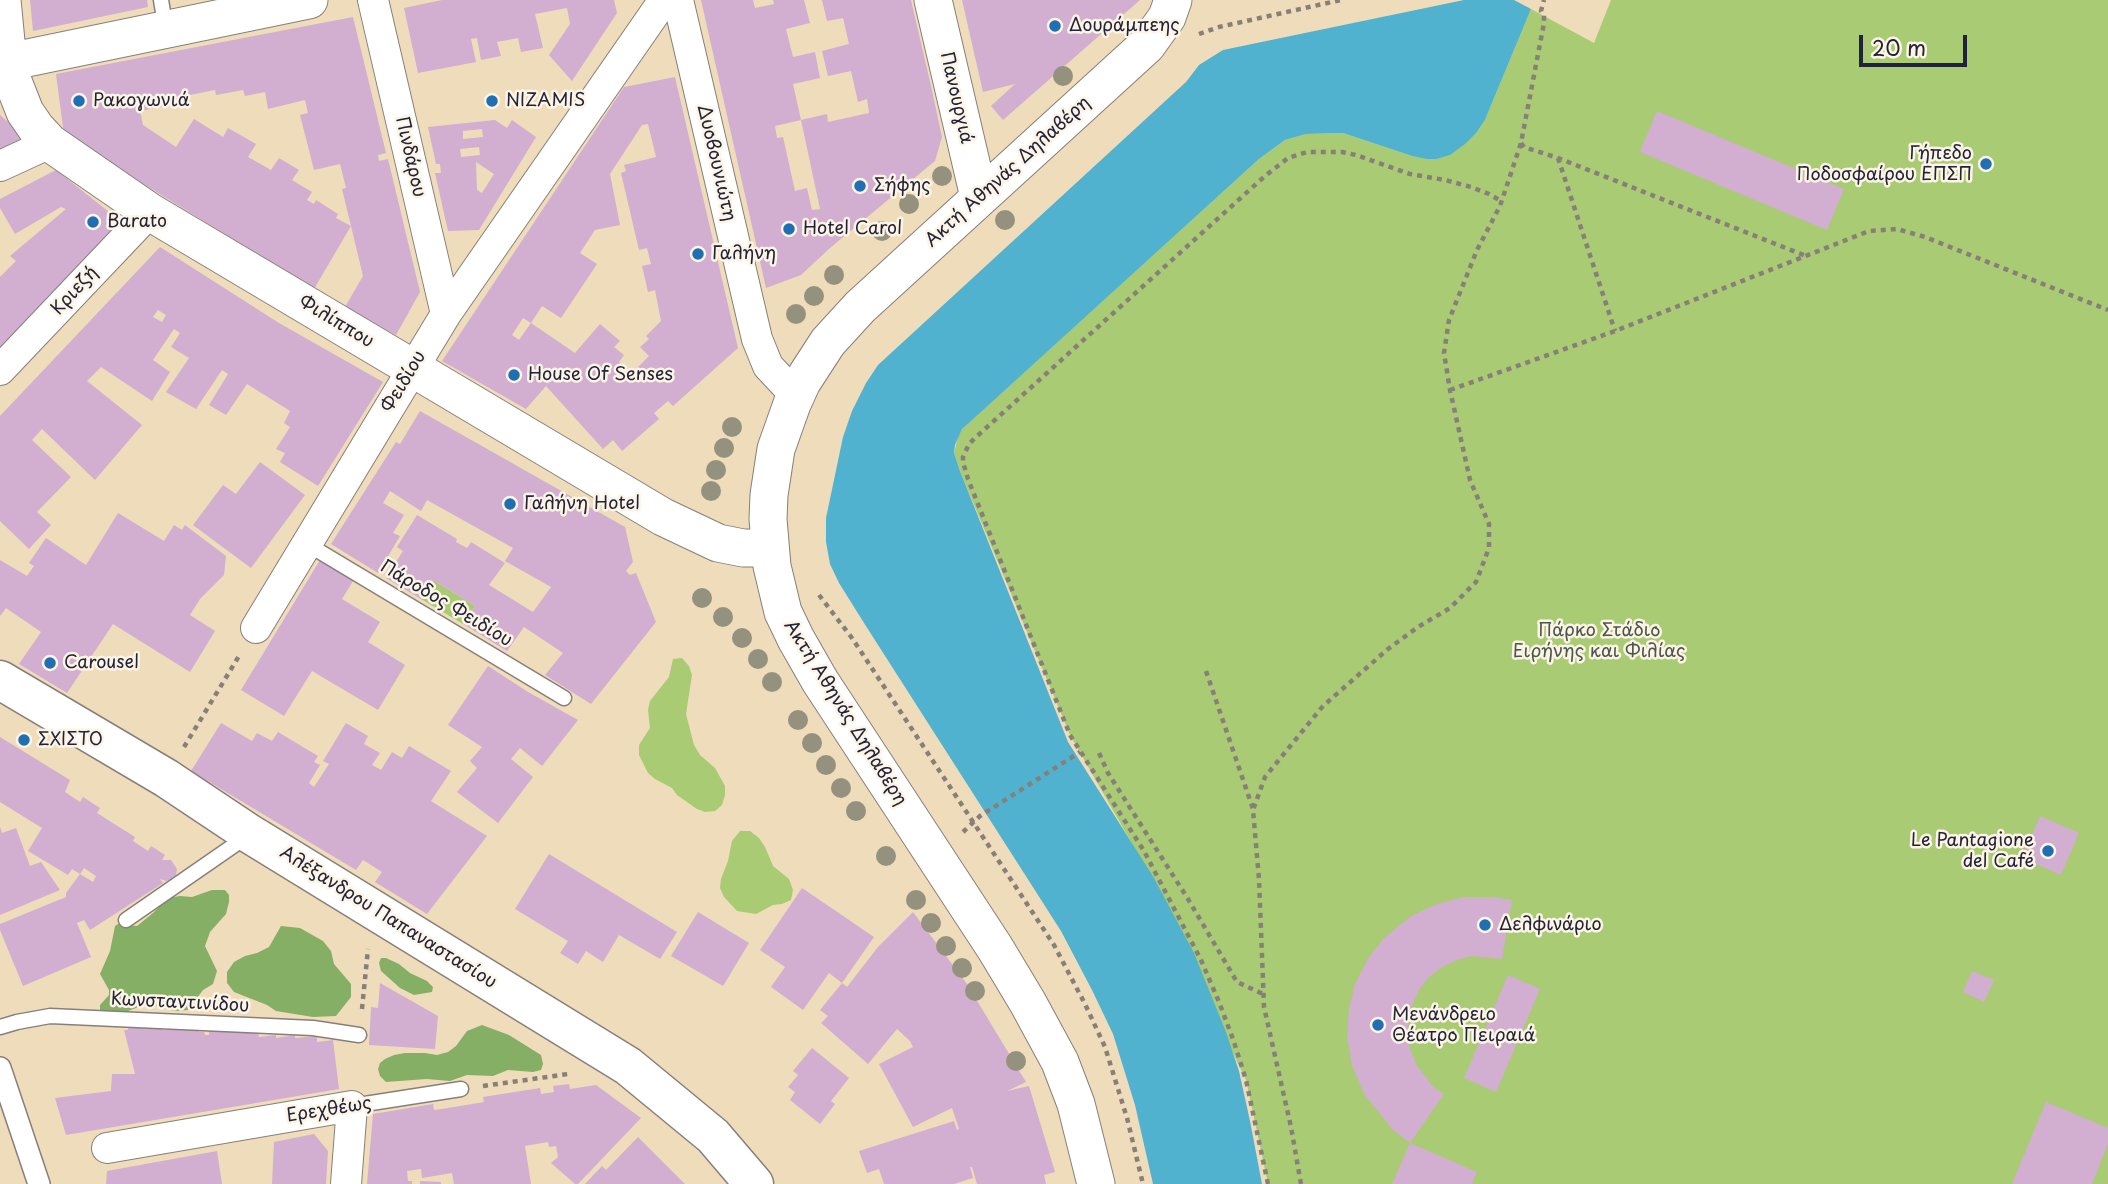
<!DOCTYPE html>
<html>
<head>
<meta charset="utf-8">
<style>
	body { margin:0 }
	#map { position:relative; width:2108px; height:1184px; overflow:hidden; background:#efdcba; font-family:"Playpen Sans",sans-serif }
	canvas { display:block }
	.scale { position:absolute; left:1859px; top:35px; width:108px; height:32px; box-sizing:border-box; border:4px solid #22223b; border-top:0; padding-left:9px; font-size:21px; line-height:24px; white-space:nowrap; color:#22223b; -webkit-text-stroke:5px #fcf5e5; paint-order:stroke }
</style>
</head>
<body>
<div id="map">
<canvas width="2108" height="1184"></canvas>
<div class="scale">20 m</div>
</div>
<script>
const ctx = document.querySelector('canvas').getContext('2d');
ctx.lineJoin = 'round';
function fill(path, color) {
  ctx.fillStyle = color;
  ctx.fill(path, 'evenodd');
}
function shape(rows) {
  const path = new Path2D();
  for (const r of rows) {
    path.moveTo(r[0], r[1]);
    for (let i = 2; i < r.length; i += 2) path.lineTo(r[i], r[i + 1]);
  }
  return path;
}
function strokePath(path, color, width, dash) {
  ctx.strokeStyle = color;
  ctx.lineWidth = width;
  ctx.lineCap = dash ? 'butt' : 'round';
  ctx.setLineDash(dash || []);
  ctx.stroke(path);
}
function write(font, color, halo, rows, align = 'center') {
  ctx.font = font + ' "Playpen Sans",sans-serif';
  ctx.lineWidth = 5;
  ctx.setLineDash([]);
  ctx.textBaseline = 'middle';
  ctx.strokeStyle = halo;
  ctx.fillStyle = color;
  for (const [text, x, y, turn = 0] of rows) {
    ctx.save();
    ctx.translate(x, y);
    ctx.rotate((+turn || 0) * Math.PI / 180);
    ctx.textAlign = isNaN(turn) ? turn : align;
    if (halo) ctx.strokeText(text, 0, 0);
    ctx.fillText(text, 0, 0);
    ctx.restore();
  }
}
fill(shape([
	[1611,0,2108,0,2108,1184,1268,1184,1246,1080,1134,847,1070,735,960,471,954,453,958,437,962,429,1259,159,1285,140,1306,134,1343,133,1412,156,1437,159,1449,155,1477,132,1485,120,1531,9,1594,43],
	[433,580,475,606,463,624,421,599],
	[682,658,689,666,692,675,686,714,694,745,700,755,715,768,725,786,725,795,722,805,715,811,705,812,697,809,677,795,672,788,655,779,648,773,639,755,639,745,650,728,648,710,650,701,669,677,673,659],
	[740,831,750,831,759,838,765,847,773,866,789,879,793,890,791,900,782,904,773,905,756,914,737,911,724,897,720,888,721,879,728,861,732,841]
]), '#a9cb74');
fill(shape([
	[212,890,225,890,229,895,229,902,226,914,210,932,205,946,217,971,213,984,203,990,188,1010,175,1011,152,1005,141,1006,123,1013,105,1014,100,1011,100,1005,109,995,109,990,100,974,110,951,115,926,118,924,137,926,153,913,168,898,180,896,192,897],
	[281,926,300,928,323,941,331,951,334,964,351,984,351,997,336,1016,313,1017,276,1011,267,1005,234,992,227,983,227,972,234,962,245,956,257,953,269,947],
	[381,958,386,958,399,964,410,973,427,981,433,987,432,992,414,995,400,988,381,971,379,963],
	[482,1025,509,1035,541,1055,543,1064,541,1070,533,1072,508,1070,493,1076,467,1075,450,1081,427,1079,386,1082,380,1076,378,1069,380,1063,385,1059,394,1055,405,1053,425,1053,437,1055,448,1052,456,1046,467,1031]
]), '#86af66');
fill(shape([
	[1464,0,1514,0,1531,9,1485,120,1477,132,1465,144,1450,155,1437,159,1427,159,1412,156,1343,133,1306,134,1285,140,1259,159,970,422,962,429,955,445,954,453,960,471,1068,742,1154,878,1194,953,1226,1032,1239,1071,1250,1121,1262,1184,1153,1184,1135,1105,1113,1034,1092,990,1061,931,864,623,839,583,830,564,826,542,826,518,843,437,852,411,866,383,878,365,1186,82,1199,65,1223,50]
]), '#50b2cf');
fill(shape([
	[30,0,147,0,148,7,33,31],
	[442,0,614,0,617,13,572,81,549,55,570,24,567,8,535,14,543,48,521,52,518,38,497,42,501,56,481,60,477,38,471,39,476,62,418,73,404,8],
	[701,0,753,0,755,8,774,4,773,0,804,0,810,23,786,29,793,57,815,52,820,78,793,84,801,120,827,114,828,122,869,113,867,99,858,102,851,71,828,76,822,51,849,44,843,18,827,21,822,0,911,0,931,86,942,137,935,161,830,248,801,275,766,288],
	[801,120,820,209,812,210,807,188,795,191,783,137,777,138,775,126],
	[962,0,1140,0,1003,120,991,106,1015,84,983,92],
	[353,17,386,153,378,155,379,161,388,159,420,292,396,335,345,307,363,276,351,226,342,189,346,188,340,164,314,170,300,115,308,113,305,100,268,109,265,92,245,96,243,90,216,95,215,90,190,95,190,101,140,111,143,125,176,147,194,119,223,137,228,128,256,144,248,157,271,170,279,158,299,170,292,180,312,192,307,200,314,204,316,200,338,214,336,218,351,226,314,289,64,135,56,74],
	[675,77,738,348,673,406,668,401,654,413,659,419,622,451,613,440,603,449,546,386,526,409,442,361,624,87],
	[648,124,656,157,624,165,626,171,621,173,639,250,647,248,651,264,642,266,648,292,655,290,661,321,646,336,649,339,640,347,649,356,632,373,619,362,624,355,614,347,620,341,600,324,575,353,531,323,519,340,512,335,523,318,531,323,542,306,561,318,597,264,580,253,595,230,620,225,610,174,642,125],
	[1657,111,1844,189,1827,230,1640,152],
	[0,115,27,138,0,163],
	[495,120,507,128,512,120,536,137,479,230,448,231,435,173,441,173,440,164,436,164,428,127],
	[482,129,483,137,463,139,463,131],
	[479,147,480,155,461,157,460,149],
	[476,162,494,174,482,193,477,190],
	[56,170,123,223,0,348,0,277,16,261,10,256,66,209,61,207,15,234,0,208,0,199],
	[160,247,279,323,383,382,318,486,280,462,285,453,276,449,290,427,284,423,290,411,247,384,226,415,209,405,228,374,222,370,196,409,166,392,189,358,171,347,180,333,174,329,153,360,170,372,152,401,101,367,87,381,142,425,95,480,42,429,32,440,71,477,37,512,51,525,29,549,0,521,0,416],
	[158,310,166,315,162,322,153,317],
	[420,411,625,527,633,562,626,571,630,575,636,573,656,622,591,704,545,675,563,653,524,627,507,651,463,624,475,606,433,580,421,599,386,578,403,551,397,547,417,515,457,539,456,542,467,548,471,542,505,563,489,585,533,612,551,587,505,561,513,548,427,500,421,511,390,491,383,503,404,515,393,533,400,536,378,573,331,544,396,442,400,444],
	[260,462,305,495,251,568,193,525,223,485,236,494],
	[118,513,164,541,174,525,182,530,185,525,226,556,224,575,200,599,190,615,215,631,190,672,113,624,67,693,19,664,41,632,6,608,0,616,0,560,27,576,34,566,29,563,46,538,86,565],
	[320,560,353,581,342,599,380,622,368,642,405,665,378,710,312,671,284,716,241,690],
	[488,666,528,692,578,720,542,766,520,748,511,759,533,777,498,823,457,792,477,768,470,761,482,747,448,725],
	[221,723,252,741,257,733,272,741,278,732,318,756,314,762,320,765,309,783,314,787,329,764,323,761,346,723,368,736,364,744,380,753,372,765,381,770,392,752,402,758,409,746,451,771,431,801,487,836,427,914,375,882,382,872,363,860,356,870,191,771],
	[0,737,70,780,65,792,80,802,83,797,100,808,97,813,135,837,133,841,148,851,151,846,165,855,162,860,171,860,177,869,176,875,171,879,166,881,160,879,163,883,90,930,84,920,77,923,91,957,23,986,0,930,0,924,66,897,66,893,80,874,72,869,68,875,28,851,42,828,0,802],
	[84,868,96,876,93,882,80,874],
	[2040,816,2079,833,2061,875,2022,858],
	[0,827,2,833,16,828,30,866,41,862,60,890,0,915],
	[549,854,677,932,660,959,619,935,603,962,586,951,578,964,560,953,568,941,515,909],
	[802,888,874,937,842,983,847,987,878,947,913,912,967,984,1026,1082,1007,1091,1029,1086,1055,1172,1044,1175,1046,1184,977,1184,972,1167,970,1167,973,1178,954,1184,884,1184,879,1169,867,1173,859,1151,954,1121,957,1130,959,1129,952,1108,913,1127,879,1064,913,1047,910,1041,897,1029,868,1064,821,1023,828,1016,820,1010,842,983,829,973,803,1010,771,987,785,967,760,950],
	[1464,897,1492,897,1512,900,1502,959,1472,956,1457,960,1442,967,1428,978,1419,990,1412,1005,1407,1033,1410,1049,1416,1064,1433,1087,1444,1094,1410,1143,1477,1172,1472,1184,1392,1184,1410,1143,1393,1130,1364,1094,1352,1065,1347,1036,1349,1009,1355,984,1369,957,1384,938,1411,916,1437,904],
	[698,912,749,943,723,986,671,956],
	[1972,971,1994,980,1984,1002,1963,992],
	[1508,975,1540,989,1496,1092,1464,1078],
	[380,983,438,1016,435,1049,369,1045,371,1007,378,1008],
	[128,1026,162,1028,162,1030,168,1030,168,1028,198,1028,199,1032,204,1032,205,1035,209,1035,209,1031,258,1032,259,1037,276,1035,276,1038,295,1035,295,1038,317,1036,317,1042,333,1040,339,1089,66,1135,55,1098,111,1091,112,1074,135,1074,124,1030,128,1030],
	[812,1048,849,1078,831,1101,835,1104,820,1124,790,1100,795,1092,788,1087,798,1075,793,1071],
	[569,1084,570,1089,596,1085,641,1118,578,1184,575,1184,551,1163,558,1157,556,1146,549,1147,548,1142,525,1146,531,1184,454,1184,452,1173,422,1178,421,1169,407,1171,408,1181,412,1181,412,1184,367,1184,373,1114,433,1104,434,1110,442,1109,484,1102,483,1097,540,1088,541,1094,554,1092,553,1086],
	[2046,1102,2108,1128,2108,1144,2092,1184,2012,1184],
	[314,1134,328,1151,326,1184,272,1184,274,1142],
	[638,1137,685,1184,585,1184,602,1166,606,1170],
	[217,1151,222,1184,106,1184,107,1171],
	[420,1181,441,1182,441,1184,420,1184]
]), '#d2aed1');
const service = shape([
	[161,0,166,30],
	[307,544,564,698],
	[126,920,246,837],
	[0,1027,17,1022,50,1016,313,1028,359,1035],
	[352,1106,461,1089]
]);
const pedestrian = shape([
	[0,1068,39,1184]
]);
const minor = shape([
	[373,0,446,314],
	[678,0,757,339,768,366,796,396],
	[0,166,50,143],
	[0,370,150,212],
	[256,628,446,314,664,0],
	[107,1148,352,1106,346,1184]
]);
const tertiary = shape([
	[2,0,8,62,14,84,25,112,36,128,50,143,150,212,663,517,718,543,743,548,769,548],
	[933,0,979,197],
	[8,62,309,0],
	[1096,1184,1076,1104,1060,1062,1028,1003,995,948,820,681,796,639,783,612,772,566,768,519,769,495,776,449,792,404,802,382,828,342,860,307,1147,45,1167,17,1173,0]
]);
const secondary = shape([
	[0,680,166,778,250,834,628,1066,713,1136,754,1184]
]);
strokePath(service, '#887f7a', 17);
strokePath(pedestrian, '#887f7a', 24);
strokePath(minor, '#887f7a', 32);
strokePath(tertiary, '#887f7a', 39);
strokePath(secondary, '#887f7a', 41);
strokePath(shape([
	[1199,34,1219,27,1341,0],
	[1521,143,1524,147,1558,158,1806,256],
	[1558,158,1615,331],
	[1450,390,1615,331,1869,231,1897,229,1925,237,2108,310],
	[819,595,852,638,1054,945,1085,1004,1105,1047,1127,1118,1143,1184],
	[1206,671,1253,809],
	[184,747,239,656],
	[1099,753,1108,773,1188,899,1237,982,1263,994],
	[963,832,980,816,1080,752],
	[362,1009,368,949],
	[483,1086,568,1074],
	[1268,1184,1246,1080,1233,1039,1219,1002,1201,960,1144,851,1070,735,968,479,963,462,963,457,969,444,975,438,1265,176,1288,158,1307,152,1342,152,1356,155,1410,174,1445,180,1471,187,1489,194,1501,201],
	[1301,1184,1291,1127,1264,1007,1259,879,1253,810,1265,777,1323,706,1388,649,1418,627,1450,608,1476,582,1489,548,1489,524,1470,480,1450,390,1444,353,1449,320,1477,250,1500,206,1521,143,1544,23,1544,15,1541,11,1544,0]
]), '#887f7a', 4.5, [5, 5]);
strokePath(service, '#fff', 14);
strokePath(pedestrian, '#fff', 21);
strokePath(minor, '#fff', 30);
strokePath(tertiary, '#fff', 37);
strokePath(secondary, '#fff', 38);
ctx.fillStyle = '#94927e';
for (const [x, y] of [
	[1063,76],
	[942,176],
	[909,204],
	[1005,220],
	[882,231],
	[834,275],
	[814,296],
	[796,314],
	[732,427],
	[724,448],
	[716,470],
	[711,491],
	[702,598],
	[723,617],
	[742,638],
	[758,659],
	[772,682],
	[798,720],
	[812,743],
	[826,765],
	[841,788],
	[856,811],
	[886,856],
	[916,900],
	[931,923],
	[946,946],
	[962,968],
	[975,991],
	[1016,1061]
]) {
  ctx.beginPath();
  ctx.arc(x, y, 10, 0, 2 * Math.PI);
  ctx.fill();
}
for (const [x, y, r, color] of [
	[1055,26,7,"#1f6fb2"],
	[79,101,7,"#1f6fb2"],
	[492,101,7,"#1f6fb2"],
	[1986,164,7,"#1f6fb2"],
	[860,186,7,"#1f6fb2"],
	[93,222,7,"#1f6fb2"],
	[789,229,7,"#1f6fb2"],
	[698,254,7,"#1f6fb2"],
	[514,375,7,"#1f6fb2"],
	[510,504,7,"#1f6fb2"],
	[50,663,7,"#1f6fb2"],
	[24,740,7,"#1f6fb2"],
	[2048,851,7,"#1f6fb2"],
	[1485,925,7,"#1f6fb2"],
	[1378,1025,7,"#1f6fb2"]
]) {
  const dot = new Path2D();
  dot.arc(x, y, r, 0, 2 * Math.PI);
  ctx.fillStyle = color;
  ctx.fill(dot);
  strokePath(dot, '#fcf5e5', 2.5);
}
write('18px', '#22223b', '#fcf5e5', [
	["Δουράμπεης",1069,26],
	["Ρακογωνιά",93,101],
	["NIZAMIS",506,101],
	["Γήπεδο",1972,154,"right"],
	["Ποδοσφαίρου ΕΠΣΠ",1972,175,"right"],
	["Σήφης",874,186],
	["Barato",107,222],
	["Hotel Carol",803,229],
	["Γαλήνη",712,254],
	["House Of Senses",528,375],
	["Γαλήνη Hotel",524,504],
	["Carousel",64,663],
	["ΣΧΙΣΤΟ",38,740],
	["Le Pantagione",2034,841,"right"],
	["del Café",2034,862,"right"],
	["Δελφινάριο",1499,925],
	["Μενάνδρειο",1392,1015],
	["Θέατρο Πειραιά",1392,1036]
], 'left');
write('18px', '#22223b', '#fcf5e5', [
	["Πανουργιά",956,98,77],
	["Πινδάρου",410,157,77],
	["Δυοβουνιώτη",716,163,77],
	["Ακτή Αθηνάς Δηλαβέρη",1008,172,-42],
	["Κριεζή",75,291,-47],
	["Φιλίππου",336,322,31],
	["Φειδίου",404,382,-59],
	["Πάροδος Φειδίου",446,604,31],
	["Ακτή Αθηνάς Δηλαβέρη",845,713,58],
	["Αλέξανδρου Παπαναστασίου",388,918,32],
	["Κωνσταντινίδου",180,1003,3],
	["Ερεχθέως",329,1110,-9]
]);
write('18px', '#4a554c', '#fcf5e5', [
	["Πάρκο Στάδιο",1599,631],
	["Ειρήνης και Φιλίας",1599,652]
]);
</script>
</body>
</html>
